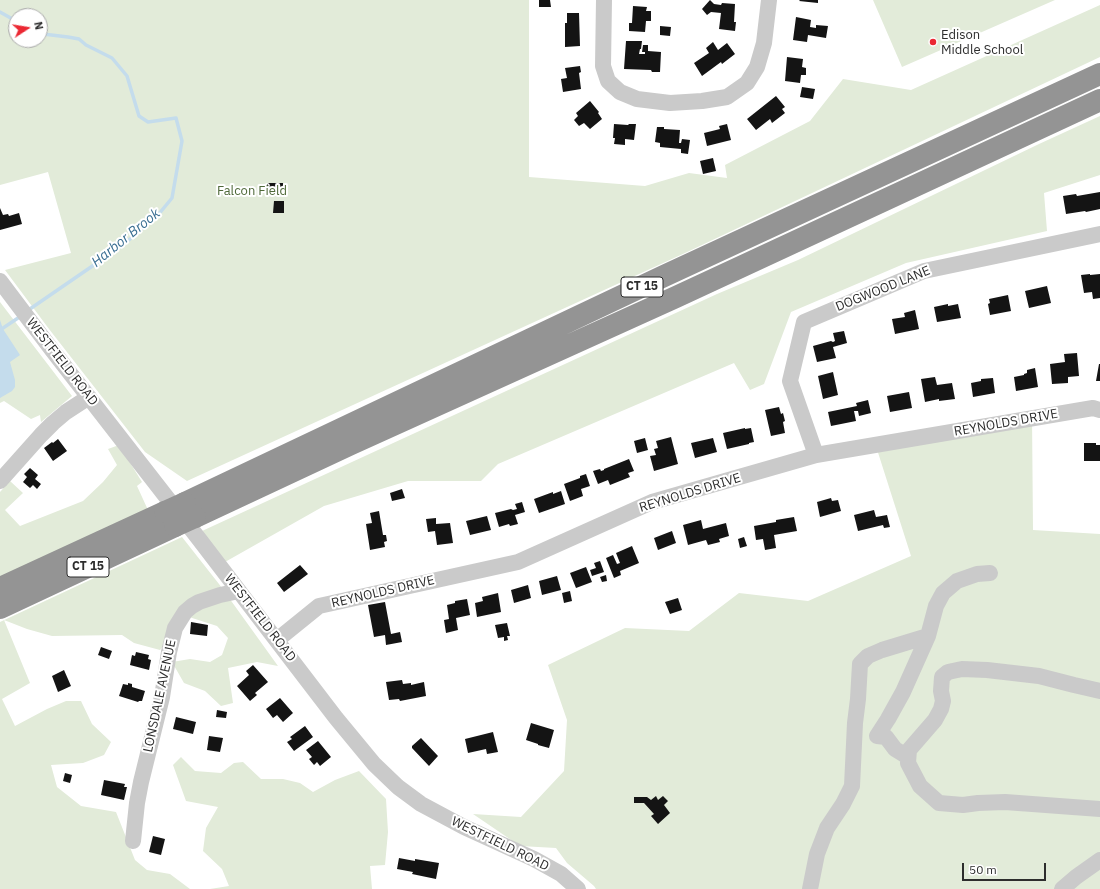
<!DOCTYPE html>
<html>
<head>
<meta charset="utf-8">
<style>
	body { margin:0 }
	#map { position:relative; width:1100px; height:889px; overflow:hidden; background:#fff; font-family:"IBM Plex Sans",sans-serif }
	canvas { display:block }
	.north { position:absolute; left:8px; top:8px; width:40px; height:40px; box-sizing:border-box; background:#fff; border:1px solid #ababab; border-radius:50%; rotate:78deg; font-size:11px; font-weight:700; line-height:16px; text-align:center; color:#2d2d2d }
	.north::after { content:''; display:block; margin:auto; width:14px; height:18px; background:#eb2833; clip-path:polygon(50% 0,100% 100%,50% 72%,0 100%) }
	.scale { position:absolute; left:962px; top:863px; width:84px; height:18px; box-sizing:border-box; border:2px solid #2d2d2d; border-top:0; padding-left:5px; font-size:12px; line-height:14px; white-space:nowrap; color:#2d2d2d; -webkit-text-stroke:3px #fff; paint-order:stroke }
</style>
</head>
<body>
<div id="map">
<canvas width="1100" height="889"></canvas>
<div class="north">N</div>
<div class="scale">50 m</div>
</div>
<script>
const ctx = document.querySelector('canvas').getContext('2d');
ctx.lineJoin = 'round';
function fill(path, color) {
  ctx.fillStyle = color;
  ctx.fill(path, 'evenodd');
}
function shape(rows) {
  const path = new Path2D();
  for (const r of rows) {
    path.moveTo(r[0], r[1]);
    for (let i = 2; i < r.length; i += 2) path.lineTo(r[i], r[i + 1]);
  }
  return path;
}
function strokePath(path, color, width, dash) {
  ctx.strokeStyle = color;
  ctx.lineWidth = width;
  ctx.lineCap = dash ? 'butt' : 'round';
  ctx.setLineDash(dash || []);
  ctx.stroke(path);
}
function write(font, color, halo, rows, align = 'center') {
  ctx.font = font + ' "IBM Plex Sans",sans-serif';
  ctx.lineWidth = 4;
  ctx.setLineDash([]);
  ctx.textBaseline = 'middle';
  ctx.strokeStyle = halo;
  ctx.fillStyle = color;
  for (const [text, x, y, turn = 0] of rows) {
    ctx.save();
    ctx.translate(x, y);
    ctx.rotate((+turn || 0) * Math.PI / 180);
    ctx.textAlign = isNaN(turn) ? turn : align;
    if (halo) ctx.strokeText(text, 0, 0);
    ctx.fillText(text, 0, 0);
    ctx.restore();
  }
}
fill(shape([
	[0,0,529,0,529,177,645,186,689,173,727,178,725,165,810,121,843,79,911,90,1100,5,1100,57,685,253,187,481,145,452,49,329,5,270,71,253,48,172,0,185],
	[16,16,40,16,40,40,16,40],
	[873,0,1055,0,902,67],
	[1100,116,1100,175,1044,193,1047,231,906,263,791,312,764,384,750,390,734,363,498,464,481,481,408,481,324,506,225,562,202,531,717,294,798,260,1039,144],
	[0,302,72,396,41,422,40,415,31,419,4,401,0,403],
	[1032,416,1033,530,1100,534,1100,889,596,889,594,886,567,863,556,848,520,846,473,814,521,817,564,771,567,720,548,665,625,628,689,631,739,593,808,601,911,556,874,440],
	[119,445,142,482,137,486,148,510,0,577,0,492,10,481,23,493,5,510,20,526,83,501,103,482,117,465,108,449],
	[182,537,219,584,278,666,257,662,228,668,233,703,221,706,205,691,184,683,172,662,190,659,210,662,222,655,228,638,217,626,189,617,160,650,134,643,122,635,52,636,27,629,4,620,30,683,2,699,15,726,47,709,66,701,81,701,92,724,111,742,104,755,83,763,51,765,57,787,81,806,116,812,135,860,147,870,170,874,190,889,0,889,0,622],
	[181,757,195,771,221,773,234,763,243,762,261,779,283,779,300,783,313,792,335,780,359,771,386,799,388,832,385,865,370,866,372,889,210,889,229,886,222,869,203,851,206,828,218,807,186,801,173,765]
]), '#e2ebd9');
fill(shape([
	[0,320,3,329,20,355,10,362,15,380,15,387,12,391,0,398]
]), '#c4dcec');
strokePath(shape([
	[0,12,16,21],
	[27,311,123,245,158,215,172,198,182,141,176,118,148,122,139,116,127,76,112,58,86,45,79,39,68,37,43,34,40,33],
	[0,330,21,316]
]), '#c4dcec', 3.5);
fill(shape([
	[539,0,550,0,551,7,539,7],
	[710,0,714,4,721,5,722,3,735,4,734,22,736,22,735,31,719,29,721,13,711,12,707,15,702,9],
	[800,0,818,0,818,3,799,1],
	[633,6,647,7,646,11,651,11,651,21,646,21,645,32,629,31,629,23,632,23],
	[567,13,579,13,580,46,565,47,565,23,567,23],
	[796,17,811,20,810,27,816,28,816,25,828,26,826,38,808,35,807,42,793,40],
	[660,26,671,27,670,36,660,35],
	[626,41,642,41,641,49,640,49,639,54,645,54,645,52,642,52,643,45,648,45,648,51,661,52,660,72,652,72,651,70,624,69],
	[713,42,718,50,727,43,735,54,722,64,721,62,702,76,694,63,709,53,706,48],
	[787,57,803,59,802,67,806,68,806,75,801,75,800,83,785,81],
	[580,66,581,72,579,73,581,89,563,92,561,79,567,78,565,68],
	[802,87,815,89,813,99,800,97],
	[776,96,785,107,782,109,785,113,772,123,770,119,756,130,747,119],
	[590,101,599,112,598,113,602,119,590,129,584,123,579,126,574,120,578,116,576,113],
	[614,124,628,125,629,124,636,124,634,140,625,139,625,145,614,144,615,138,613,138],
	[727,124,731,140,707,146,704,133,720,129,719,126],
	[657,127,664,127,664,129,680,130,679,143,681,143,682,139,690,140,688,154,681,153,681,149,660,147,660,143,655,142],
	[713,158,716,171,703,174,700,161],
	[267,183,283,183,283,194,267,194],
	[1100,192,1100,209,1086,212,1085,211,1066,214,1063,196,1076,194,1077,196],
	[274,201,284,201,284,213,273,213],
	[0,208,3,215,8,214,9,216,19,213,22,224,0,230],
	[1090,274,1090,275,1100,274,1100,298,1093,299,1092,292,1084,293,1081,275],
	[1047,286,1051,303,1029,308,1025,291],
	[1008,295,1011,311,990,315,988,304,990,303,989,299],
	[948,304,948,306,958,304,961,318,937,322,934,307],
	[915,310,919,329,895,334,892,319,905,317,904,313],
	[844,331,847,343,833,347,836,358,817,362,813,346,831,341,833,342,835,341,833,333],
	[1077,353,1079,376,1068,377,1068,383,1052,384,1050,364,1065,362,1064,354],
	[1099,364,1100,364,1100,381,1096,381],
	[1035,368,1038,387,1016,391,1014,377,1024,375,1024,374,1027,373,1027,370],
	[833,372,838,395,823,399,818,376],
	[935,377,937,385,952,383,955,399,939,401,939,399,925,402,921,379],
	[993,378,995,393,973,397,971,383,981,381,981,379],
	[909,392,912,408,890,412,887,396],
	[868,400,871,413,859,416,858,411,854,411,856,421,831,426,828,412,857,406,856,403],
	[779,407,781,414,783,413,785,421,783,422,785,433,771,436,765,410],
	[745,428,745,429,751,428,754,442,749,443,749,444,727,449,723,433],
	[671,437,678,464,654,471,650,456,656,455,654,449,658,448,656,441],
	[645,438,648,450,637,453,634,441],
	[713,438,717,452,695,458,691,443],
	[58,439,67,451,53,461,44,448,52,442,53,443],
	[1084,443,1096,443,1096,445,1100,445,1100,461,1084,461],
	[629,459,634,471,628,473,630,477,610,485,608,480,598,484,593,471,600,469,601,471,604,470,604,469],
	[30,468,38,475,35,479,41,484,37,489,33,485,30,488,23,482,27,477,24,474],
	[586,474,590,486,581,489,583,496,570,501,564,484,580,478,580,476],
	[402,489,405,498,392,501,390,493],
	[561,491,565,504,539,513,534,499,553,492,553,494],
	[831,498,832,501,838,500,841,511,820,517,817,502],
	[522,502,525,512,515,515,518,524,510,526,509,524,499,527,495,513,511,509,513,510,517,509,515,504],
	[874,510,876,517,887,515,890,527,884,528,883,525,858,531,854,515],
	[379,511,383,535,386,535,387,541,384,542,385,547,370,550,366,524,372,523,370,513],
	[487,516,491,530,470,535,466,521],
	[794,517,797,531,774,535,776,548,765,550,763,539,756,540,754,526,776,522,776,520],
	[436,518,436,524,450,523,453,543,437,545,435,531,428,532,426,519],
	[701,520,703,529,726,523,729,536,719,539,720,542,708,545,706,540,688,545,683,525],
	[672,531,676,543,658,550,654,538],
	[744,537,747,546,740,548,738,539],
	[632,546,639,563,620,571,621,575,614,578,606,558,613,555,617,564,620,563,616,553],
	[600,561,604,572,592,576,590,570,596,568,594,563],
	[300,565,308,574,284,592,277,583],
	[586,567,592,582,576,588,570,573],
	[606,575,607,581,602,582,600,577],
	[557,576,561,590,542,595,539,581],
	[528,585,531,598,514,603,511,590],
	[570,591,572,601,564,603,562,593],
	[498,593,501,612,477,617,475,603,483,601,482,597],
	[678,598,682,610,670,614,665,602],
	[467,599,470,615,456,618,458,630,446,633,444,620,449,619,447,605,455,603,455,601],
	[385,602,391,634,400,632,402,642,386,645,385,635,374,637,368,605],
	[191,622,208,625,207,636,190,634],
	[507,623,510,636,507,636,508,640,504,641,504,637,498,638,495,625],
	[101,647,112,651,109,659,98,655],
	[136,652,149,655,148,659,151,660,149,670,130,665,132,655,135,656],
	[253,665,268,682,255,693,257,695,250,701,237,686,249,675,246,671],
	[64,670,71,686,58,692,52,676],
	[402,680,403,684,411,683,411,685,424,682,426,696,400,701,399,699,389,700,386,682],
	[128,683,132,684,132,687,145,691,142,701,139,701,138,702,119,696,123,684,128,685],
	[280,698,293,713,283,722,277,715,273,718,266,709],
	[217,710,227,712,226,718,216,717],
	[176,717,196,722,193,734,173,729],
	[531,723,554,730,549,748,538,745,538,744,526,740],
	[305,726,313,737,294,751,287,742,292,739,290,737],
	[493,732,498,752,487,754,486,749,468,753,465,739],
	[209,736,223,738,220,752,207,750],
	[421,738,438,756,429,766,412,748,412,746],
	[318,741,331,757,320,766,317,762,314,765,309,759,312,757,306,750],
	[65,773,72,775,70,783,63,781],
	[104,780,125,784,124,787,127,787,124,800,101,795],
	[656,796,658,800,663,796,668,801,664,805,670,813,658,824,651,816,654,814,644,803,634,803,634,797,647,797,651,800],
	[153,836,165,839,161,855,149,852],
	[399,858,415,861,415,859,439,863,436,879,412,874,413,872,397,869]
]), '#141414');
strokePath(shape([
	[604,0,603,66,608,81,620,92,637,99,670,103,702,101,727,97,747,83,757,67,764,43,769,0],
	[0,281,52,350,199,539,336,718,374,764,398,787,421,804,464,827,534,859,561,874,578,889],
	[816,455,790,381,804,322,924,271,1100,234],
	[0,481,41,435,53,423,66,412,89,397],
	[277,640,319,606,518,562,652,502,816,455,1093,408,1100,410],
	[1100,691,1074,685,1039,676,987,670,962,669,948,672,942,677,941,691,943,701,941,709,935,720,909,750,908,763,920,786,939,803,963,805,978,803,1005,802,1100,809],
	[908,757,895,749,886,737,877,736,888,719,903,692,928,636],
	[133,841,137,803,141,782,162,697,169,652,175,628,185,612,192,606,199,602,220,595,239,591],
	[810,889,817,854,827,828,843,804,852,786,855,723,858,699,860,664,868,656,882,650,928,636,936,606,943,593,957,581,977,574,990,573],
	[1062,889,1076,877,1100,860]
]), '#cacaca', 16);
strokePath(shape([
	[185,503,664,276,1100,74],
	[195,517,351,444,676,297,1100,100],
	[0,588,165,512],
	[0,608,175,526]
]), '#949494', 22);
strokePath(shape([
	[165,512,185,503],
	[175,526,195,517]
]), '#949494', 22);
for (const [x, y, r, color] of [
	[933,42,4,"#eb2833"]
]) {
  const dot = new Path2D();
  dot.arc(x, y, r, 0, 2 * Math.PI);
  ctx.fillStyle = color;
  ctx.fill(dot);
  strokePath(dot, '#fff', 1.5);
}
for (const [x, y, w] of [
	[642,287,42],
	[88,567,42]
]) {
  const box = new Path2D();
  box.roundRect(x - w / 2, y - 10, w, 20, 3);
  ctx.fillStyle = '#fff';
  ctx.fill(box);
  strokePath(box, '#2d2d2d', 1);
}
write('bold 12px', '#2d2d2d', null, [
	["CT 15",642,287],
	["CT 15",88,567]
]);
write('13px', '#2d2d2d', '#fff', [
	["Edison",941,35],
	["Middle School",941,50]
], 'left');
write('13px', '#4f6939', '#fff', [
	["Falcon Field",252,191]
]);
write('13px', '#2d2d2d', '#fff', [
	["DOGWOOD LANE",883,289,-22],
	["WESTFIELD ROAD",62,362,52],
	["REYNOLDS DRIVE",1006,423,-10],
	["REYNOLDS DRIVE",690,493,-17],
	["REYNOLDS DRIVE",383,592,-13],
	["WESTFIELD ROAD",260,618,52],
	["LONSDALE AVENUE",160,696,-78],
	["WESTFIELD ROAD",500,844,26]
]);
write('italic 14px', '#386d91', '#fff', [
	["Harbor Brook",126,238,-39]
]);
</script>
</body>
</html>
